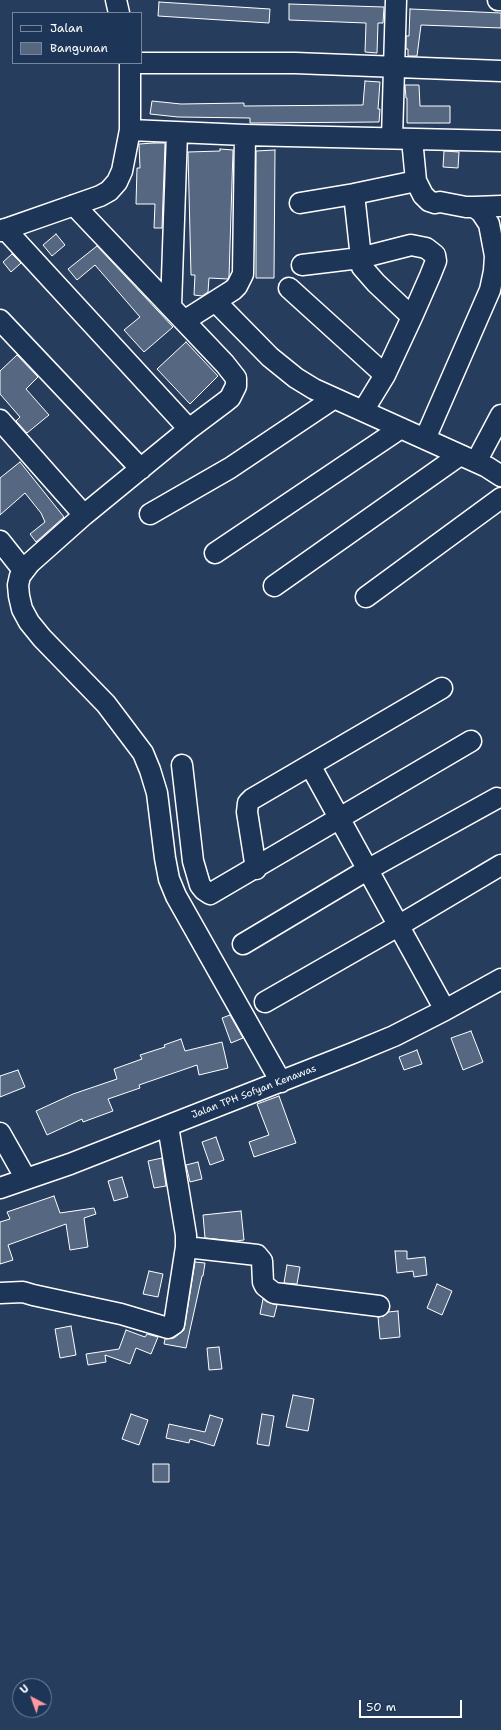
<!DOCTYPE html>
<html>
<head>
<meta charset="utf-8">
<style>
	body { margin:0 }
	#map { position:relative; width:501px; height:1730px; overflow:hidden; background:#263d5e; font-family:"Shantell Sans",sans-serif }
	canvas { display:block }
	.legend { position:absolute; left:12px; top:12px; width:130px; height:52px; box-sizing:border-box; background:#1d3557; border:1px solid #77869a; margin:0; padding:5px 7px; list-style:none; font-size:12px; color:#fff }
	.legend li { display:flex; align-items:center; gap:8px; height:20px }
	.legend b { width:20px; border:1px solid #77869a }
	.north { position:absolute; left:12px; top:1678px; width:40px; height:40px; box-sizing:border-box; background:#1d3557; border:1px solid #77869a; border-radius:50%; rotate:319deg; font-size:11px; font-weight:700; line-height:16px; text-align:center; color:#fff }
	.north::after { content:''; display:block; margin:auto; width:14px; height:18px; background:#ff9aa2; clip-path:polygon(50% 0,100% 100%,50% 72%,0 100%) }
	.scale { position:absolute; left:359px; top:1700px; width:103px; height:18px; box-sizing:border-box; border:2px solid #fff; border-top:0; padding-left:5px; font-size:12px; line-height:14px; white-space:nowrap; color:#fff; -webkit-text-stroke:3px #1d3557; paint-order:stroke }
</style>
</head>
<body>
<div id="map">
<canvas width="501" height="1730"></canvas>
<ul class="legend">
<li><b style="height:5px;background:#1d3557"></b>Jalan</li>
<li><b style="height:11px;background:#556781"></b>Bangunan</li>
</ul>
<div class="north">U</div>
<div class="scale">50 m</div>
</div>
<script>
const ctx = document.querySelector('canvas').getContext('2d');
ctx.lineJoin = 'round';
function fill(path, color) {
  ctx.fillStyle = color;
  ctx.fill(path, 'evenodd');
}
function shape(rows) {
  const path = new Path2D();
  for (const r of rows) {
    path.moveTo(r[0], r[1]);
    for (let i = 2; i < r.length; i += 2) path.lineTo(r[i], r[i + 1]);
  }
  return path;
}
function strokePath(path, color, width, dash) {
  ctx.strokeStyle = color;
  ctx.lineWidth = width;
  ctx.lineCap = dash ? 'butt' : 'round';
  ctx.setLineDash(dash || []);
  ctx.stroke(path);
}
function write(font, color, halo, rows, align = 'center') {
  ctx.font = font + ' "Shantell Sans",sans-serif';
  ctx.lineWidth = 4;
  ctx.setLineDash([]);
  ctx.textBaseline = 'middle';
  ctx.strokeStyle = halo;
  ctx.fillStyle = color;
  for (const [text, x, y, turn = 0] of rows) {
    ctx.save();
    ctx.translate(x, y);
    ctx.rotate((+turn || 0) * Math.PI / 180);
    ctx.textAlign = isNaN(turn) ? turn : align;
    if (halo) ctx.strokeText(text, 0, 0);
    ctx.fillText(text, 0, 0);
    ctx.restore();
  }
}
const building = shape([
	[159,2,270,9,269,23,158,16,159,2],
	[289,4,384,7,383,23,378,23,377,53,365,52,366,23,289,20,289,4],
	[410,9,501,13,501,28,421,25,417,56,408,56,408,49,406,49,406,36,409,36,410,9],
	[365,81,380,82,378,109,380,109,379,122,250,123,250,118,178,117,150,114,152,101,181,104,244,103,244,106,363,105,365,81],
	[405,85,419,85,420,106,450,106,450,123,407,123,407,98,406,98,405,85],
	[154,143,165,143,162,228,154,228,155,204,136,204,137,168,140,168,139,144,154,143],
	[220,149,233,150,229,277,228,279,209,278,208,292,202,296,194,295,195,275,191,275,188,152,220,151,220,149],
	[275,150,274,278,256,278,256,151,275,150],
	[444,151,459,152,458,168,443,167,444,151],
	[56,234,65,245,52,256,43,245,56,234],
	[97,246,173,327,144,352,124,330,140,317,95,265,77,280,68,269,97,246],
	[12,254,21,263,11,272,3,262,12,254],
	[186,342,218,376,190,404,157,369,186,342],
	[17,355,38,377,26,389,49,415,27,433,16,421,20,417,0,394,0,371,17,355],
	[20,462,64,517,36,542,30,534,45,522,41,513,25,493,0,515,0,478,20,462],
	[230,1015,243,1038,231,1043,222,1018,230,1015],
	[471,1031,483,1062,463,1070,451,1038,471,1031],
	[181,1039,185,1051,222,1042,228,1068,199,1075,197,1065,139,1085,140,1088,108,1099,113,1111,83,1122,82,1119,47,1135,36,1111,73,1094,117,1079,114,1069,142,1059,140,1055,165,1047,164,1045,181,1039],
	[417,1050,422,1064,404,1070,399,1057,417,1050],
	[18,1070,25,1087,0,1097,0,1076,18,1070],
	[279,1096,296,1143,254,1157,249,1142,269,1135,257,1104,279,1096],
	[216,1137,224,1160,210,1165,202,1142,216,1137],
	[162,1158,166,1186,154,1188,148,1161,162,1158],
	[198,1162,202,1179,190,1182,186,1165,198,1162],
	[122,1177,128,1197,114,1201,108,1181,122,1177],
	[54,1196,60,1213,94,1208,96,1214,84,1218,88,1247,70,1250,66,1224,8,1245,13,1260,0,1264,0,1222,10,1219,7,1212,54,1196],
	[241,1211,244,1240,236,1241,205,1238,203,1215,241,1211],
	[395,1251,407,1251,407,1259,425,1257,427,1275,414,1277,413,1271,397,1273,395,1251],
	[195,1262,205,1263,203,1276,202,1276,186,1348,164,1344,165,1339,174,1338,184,1330,195,1262],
	[287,1265,300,1267,297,1284,284,1283,287,1265],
	[149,1271,163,1274,158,1297,143,1294,149,1271],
	[437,1284,452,1291,442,1315,427,1308,437,1284],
	[263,1299,267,1302,277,1305,274,1317,260,1314,263,1299],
	[398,1311,400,1337,380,1339,378,1317,384,1316,388,1312,398,1311],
	[71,1326,76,1355,60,1358,55,1329,71,1326],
	[126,1330,145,1337,147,1334,158,1337,151,1354,136,1348,130,1364,105,1355,106,1362,88,1365,86,1354,119,1349,126,1330],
	[219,1347,222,1369,209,1370,207,1348,219,1347],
	[293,1395,314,1399,308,1431,286,1427,293,1395],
	[131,1414,148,1420,139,1445,122,1439,131,1414],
	[262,1414,274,1416,269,1446,257,1444,262,1414],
	[210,1415,223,1419,214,1446,190,1439,189,1443,166,1438,169,1424,205,1432,210,1415],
	[153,1464,169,1464,169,1482,153,1482,153,1464]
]);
fill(building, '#556781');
strokePath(building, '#fff', 1);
const minor = shape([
	[116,0,119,13],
	[498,0,501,0],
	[141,63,295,63,501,71],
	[130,130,245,135,501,141],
	[392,138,396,0],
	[412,139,416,181,423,195,429,201,435,203,440,202,466,207,474,207,481,212,489,224,495,256,494,271,490,290,425,439],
	[354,194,362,267,376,283,412,317],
	[300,203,354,194,416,181],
	[74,205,225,364,236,378,236,386,230,398,225,402,189,429,84,515,30,563,20,576,18,585,19,596,22,609,29,622,42,638,106,704,143,753,150,770,157,793,165,858,169,879,176,896,281,1082],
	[474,207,501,206],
	[5,229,189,429],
	[0,231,100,196,109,191,117,182,122,171,130,130,130,63,137,63],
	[302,265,360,258,411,245,426,248,435,255,436,261,430,276,412,317,385,375,363,411],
	[289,288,385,375],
	[216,302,270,357,296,378,314,389,487,467,501,476],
	[171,306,177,133],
	[0,320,141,469],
	[184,321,233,290,237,286,243,274,245,135],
	[0,420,84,515],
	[476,462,501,415],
	[150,514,230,468,333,399],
	[0,541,23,570],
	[215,553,401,428],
	[274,586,460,455],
	[366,597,501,498],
	[182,765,193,861,200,885,204,890,210,894,471,741],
	[310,765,445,1010],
	[256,869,247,812,248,803,252,799,442,688],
	[243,944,367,870,497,798],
	[265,1002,398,926,501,865],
	[168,1126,186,1235,186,1247,257,1255,262,1261,263,1282,265,1286,274,1293,379,1306],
	[0,1133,26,1179],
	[0,1188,70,1164,353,1053,394,1036,445,1010,501,979],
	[0,1293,23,1292,33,1295,121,1314,168,1328,174,1324,186,1247]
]);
strokePath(minor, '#fff', 23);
strokePath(minor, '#1d3557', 20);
write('10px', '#fff', '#1d3557', [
	["Jalan TPH Sofyan Kenawas",254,1092,-21]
]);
</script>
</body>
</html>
